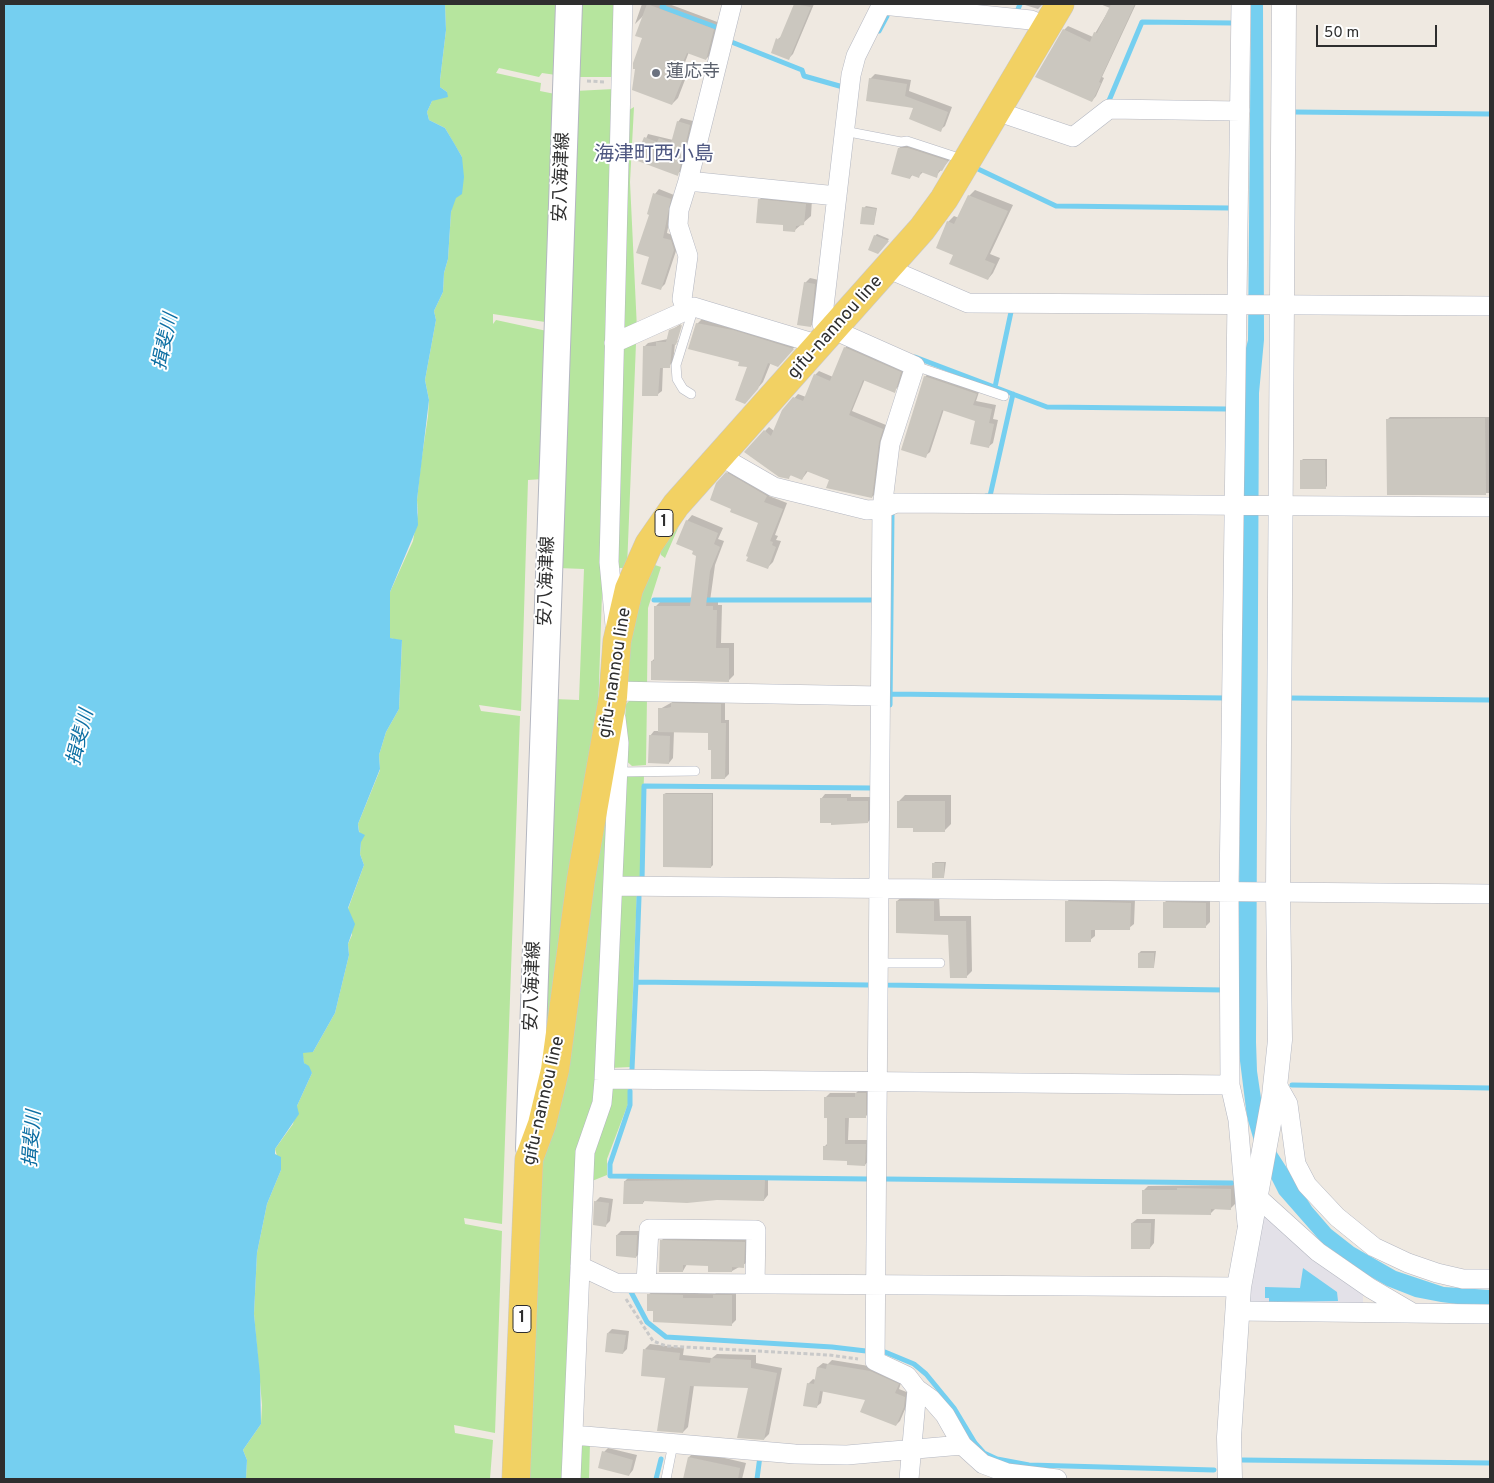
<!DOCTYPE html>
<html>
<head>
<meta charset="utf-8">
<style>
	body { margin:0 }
	#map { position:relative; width:1494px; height:1483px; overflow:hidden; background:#efe9e1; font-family:Overpass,sans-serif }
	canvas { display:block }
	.frame { position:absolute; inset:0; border:5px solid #2e2e2e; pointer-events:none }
	.scale { position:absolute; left:1316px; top:25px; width:121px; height:22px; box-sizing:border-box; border:2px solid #2e2e2e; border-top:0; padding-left:6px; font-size:15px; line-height:18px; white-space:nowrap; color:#2e2e2e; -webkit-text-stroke:4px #fff; paint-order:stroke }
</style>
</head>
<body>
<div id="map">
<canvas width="1494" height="1483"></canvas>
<div class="frame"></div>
<div class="scale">50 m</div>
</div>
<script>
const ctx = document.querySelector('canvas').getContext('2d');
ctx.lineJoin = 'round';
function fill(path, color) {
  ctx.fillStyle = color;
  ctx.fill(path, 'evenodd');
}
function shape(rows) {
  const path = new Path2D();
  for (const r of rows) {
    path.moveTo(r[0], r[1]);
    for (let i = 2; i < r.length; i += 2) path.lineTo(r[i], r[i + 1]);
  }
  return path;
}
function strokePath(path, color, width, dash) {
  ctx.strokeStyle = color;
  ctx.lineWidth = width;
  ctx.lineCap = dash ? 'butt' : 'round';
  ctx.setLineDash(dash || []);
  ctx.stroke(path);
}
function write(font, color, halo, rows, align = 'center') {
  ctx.font = font + ' Overpass,"Noto Sans JP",sans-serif';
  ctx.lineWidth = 4;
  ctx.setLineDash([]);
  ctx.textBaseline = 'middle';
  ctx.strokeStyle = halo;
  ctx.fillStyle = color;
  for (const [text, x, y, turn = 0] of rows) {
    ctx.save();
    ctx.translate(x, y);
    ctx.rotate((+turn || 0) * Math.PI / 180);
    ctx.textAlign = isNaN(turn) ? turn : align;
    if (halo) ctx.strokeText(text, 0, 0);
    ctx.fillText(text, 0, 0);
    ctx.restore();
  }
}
fill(shape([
	[1264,1214,1363,1289,1363,1308,1249,1302]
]), '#e3e1e8');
fill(shape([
	[445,4,558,4,556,75,542,73,539,77,499,68,496,73,541,83,540,91,555,94,545,322,493,314,493,324,496,320,547,331,543,479,528,480,521,711,479,705,481,711,520,716,502,1224,464,1218,465,1224,502,1231,495,1433,454,1425,455,1433,493,1440,490,1479,246,1479,247,1460,243,1450,261,1424,262,1405,254,1314,257,1253,267,1204,281,1170,275,1149,293,1124,297,1106,312,1073,304,1063,302,1052,313,1052,335,1013,349,955,348,944,352,935,348,909,364,865,360,854,361,842,358,824,380,770,379,755,386,732,399,709,402,641,390,638,390,592,413,541,418,513,417,500,421,463,428,416,429,400,425,380,436,320,434,311,443,292,444,273,448,259,451,212,462,157,445,128,429,120,427,112,432,101,447,92,440,87,440,80,446,30],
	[578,4,617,4,615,77,575,77],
	[614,89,603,563,597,744,539,1088,554,699,579,700,584,569,558,568,575,91],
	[634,107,630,182,637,329,628,333,622,328,624,113],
	[636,343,627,568,619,568,615,562,620,353,624,347],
	[688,505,665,558,661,555,659,548],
	[655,565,661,567,648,608,647,688,625,682,627,642,649,568],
	[633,697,647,697,646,765,632,766,623,758,626,704],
	[610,760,597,1101,564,1479,525,1479,537,1169,548,1147,564,1092,568,1028],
	[629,774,644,776,640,881,626,881,619,873,621,782],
	[626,890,637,890,630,1067,609,1068,616,898],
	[613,1084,628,1084,628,1104,607,1159,607,1175,587,1183],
	[590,1442,589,1479,577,1479,578,1449,584,1443]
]), '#b6e59e');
fill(shape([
	[4,4,445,4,446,30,440,80,440,87,447,92,448,97,432,101,427,112,429,120,445,128,454,143,462,157,464,177,462,194,456,198,451,212,448,259,444,273,443,292,434,311,436,320,425,380,429,400,417,500,418,525,390,592,390,638,402,640,399,709,386,732,379,755,380,769,358,824,359,832,365,835,361,842,360,854,364,865,348,908,355,924,348,944,349,955,335,1013,313,1052,303,1053,304,1063,309,1066,312,1073,297,1106,299,1114,275,1149,275,1154,281,1157,281,1170,267,1204,257,1253,254,1314,260,1375,261,1424,243,1450,247,1460,246,1479,4,1479],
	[1251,4,1263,4,1264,340,1259,393,1256,1042,1257,1071,1261,1098,1276,1151,1312,1207,1331,1229,1354,1247,1396,1271,1444,1287,1490,1290,1490,1308,1441,1302,1415,1297,1387,1286,1366,1274,1322,1243,1279,1194,1256,1148,1247,1117,1239,1053,1239,894,1244,356,1248,340],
	[1303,1268,1337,1292,1338,1301,1269,1302,1269,1298,1265,1298,1265,1287,1300,1288]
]), '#75cff0');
fill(shape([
	[642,4,669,4,720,23,712,53,706,59,689,52,682,70,688,72,678,98,672,104,644,37,644,15,635,24],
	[796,4,814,4,793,54,788,59,778,39,783,35],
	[1025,4,1043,4,1038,9,1025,5],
	[1100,4,1136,4,1102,77,1104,78,1096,96,1092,101,1064,30,1068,26,1093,37,1110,8],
	[875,74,911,80,909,91,952,107,945,126,940,130,915,107,870,79],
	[681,118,693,121,681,171,677,174,637,159,648,134,673,140,678,122],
	[904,144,952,157,936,176,923,172,919,176,913,174,910,178,899,148],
	[659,189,674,195,667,233,675,236,678,245,665,284,661,288,651,214,655,194],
	[975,190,1013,205,990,254,1000,258,993,273,988,279,955,254,948,222,954,216,959,218,969,196],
	[766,193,812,198,811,216,795,230,784,224,759,200],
	[866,206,877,208,874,224,864,208],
	[877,234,889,239,880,251,875,236],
	[810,278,819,280,815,321,811,326,805,283],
	[703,318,798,343,784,359,771,362,763,382,751,396,748,366,697,324],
	[681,324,676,341,678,341,675,344,673,362,669,366,663,366,662,391,658,394,644,347,648,343,668,339,670,331],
	[849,343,905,368,898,387,894,391,865,379,852,411,886,425,876,493,872,497,808,471,802,479,792,474,788,478,765,431,769,427,774,431,783,411,798,394,806,397,815,375,819,371,833,377,845,348],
	[929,372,980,389,976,401,996,405,993,419,998,420,993,443,988,447,977,421,944,409,930,452,925,456,925,377],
	[1390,417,1490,417,1490,493,1388,494,1388,419],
	[1303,459,1327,459,1327,486,1325,488,1301,461],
	[733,467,772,490,769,496,787,503,775,535,778,536,776,540,781,541,773,562,767,568,760,523,727,473],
	[692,515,723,528,718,539,724,541,715,565,710,601,718,602,718,605,722,605,721,643,734,643,734,675,728,681,652,661,655,658,656,606,661,601,692,601,697,555,687,521],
	[676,700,725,701,725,720,729,720,729,774,725,778,712,749,709,731,674,731,673,758,669,763,650,736,654,731,659,731,660,709],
	[666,793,713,793,713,865,711,867,664,794],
	[825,794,851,794,851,797,872,797,872,818,868,822,821,799],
	[905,795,951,795,951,824,944,831,898,802],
	[935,862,946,862,944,877,933,864],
	[939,895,940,916,971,916,972,971,966,977,949,934,897,901,903,896],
	[1071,897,1135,899,1134,924,1129,928,1095,928,1095,936,1090,940,1067,902],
	[1169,898,1210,899,1210,922,1205,927,1164,903],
	[1141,951,1156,951,1154,967,1139,953],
	[860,1089,870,1089,870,1112,865,1117,849,1117,848,1140,869,1140,869,1160,865,1165,848,1159,824,1147,828,1143,829,1117,826,1097,830,1093,856,1093],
	[768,1176,768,1195,764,1200,646,1199,643,1203,625,1181,629,1177],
	[1235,1185,1235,1204,1231,1208,1216,1208,1211,1213,1144,1190,1148,1186],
	[600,1197,613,1199,610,1221,606,1225,595,1202],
	[1137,1219,1155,1219,1154,1243,1150,1248,1132,1223],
	[621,1231,641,1231,640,1253,636,1257,617,1235],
	[665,1237,748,1238,748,1262,732,1271,710,1265,687,1264,683,1271,661,1241],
	[653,1291,715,1294,719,1291,736,1291,736,1320,732,1324,655,1310,648,1295],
	[612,1329,629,1331,627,1349,623,1353,608,1333],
	[650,1344,684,1348,683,1355,712,1358,717,1354,756,1355,756,1363,782,1368,769,1434,764,1439,749,1387,694,1385,688,1427,683,1432,667,1377,645,1349],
	[832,1360,875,1367,902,1380,899,1389,909,1393,908,1402,900,1421,896,1425,867,1399,823,1391,821,1403,816,1407,808,1384,813,1379,816,1380,818,1367,823,1363,828,1364],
	[608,1448,637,1455,633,1470,629,1475,604,1452],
	[695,1451,746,1463,742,1479,684,1479,689,1457]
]), '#0003');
strokePath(shape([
	[664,4,662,7,721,29],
	[1013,11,1017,12,1020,4],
	[879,31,887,16],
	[728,44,729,41,802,70,804,76,843,87],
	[1108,103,1142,22,1233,23],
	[1294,112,1490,114],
	[977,165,976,168,1056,206,1230,208],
	[915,357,1047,407,1227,409],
	[995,387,1011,312],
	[986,496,990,496,1013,394],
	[654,600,873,600],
	[890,694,1226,698],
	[1290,698,1490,700],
	[890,705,892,513],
	[642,881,644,786,872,788],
	[636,982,639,897],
	[885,982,885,985,1224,990],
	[632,1069,636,982,869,985],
	[1292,1085,1490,1088],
	[630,1091,630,1105,610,1164,610,1176,868,1179],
	[885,1179,1232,1183],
	[630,1290,647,1322,666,1337,832,1347,866,1351],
	[885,1352,914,1364,926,1374,954,1408,975,1443,984,1453,997,1459,1029,1465,1214,1470],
	[1242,1460,1490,1463],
	[656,1479,661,1459],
	[757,1479,760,1456]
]), '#75cff0', 5);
fill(shape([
	[647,4,714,29,706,60,687,53,677,76,683,78,672,105,632,90,635,69,633,69,633,63,642,38,635,36],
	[794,4,811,7,789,60,771,53,776,38,779,40],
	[1111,4,1135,4,1099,82,1101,83,1092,102,1035,77,1063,29,1090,42,1094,32,1097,33],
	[869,78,907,84,905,96,948,112,941,132,909,119,913,108,866,101],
	[677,121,690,125,678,176,635,160,644,137,657,142,659,138,671,143],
	[898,148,908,148,948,161,942,171,939,170,937,178,921,172,919,178,911,175,910,179,891,174],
	[653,193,671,199,663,238,671,240,674,250,661,290,641,284,649,257,636,253,649,215,647,214],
	[968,195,1008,211,985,260,995,264,988,280,949,264,953,255,936,248,947,221,954,224],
	[758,199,806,204,804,225,796,226,795,232,783,231,783,225,756,223],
	[862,207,876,209,874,225,860,224],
	[874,235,889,241,878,254,868,250],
	[804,282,815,284,811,327,797,325],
	[696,323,733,330,794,349,778,367,768,363,758,389,745,404,735,400,747,367,738,366,739,362,688,349],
	[682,325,676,345,672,344,670,368,660,368,658,396,642,396,643,346,656,346,656,342,666,342,669,330],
	[844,347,901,372,895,393,863,380,849,415,883,429,879,442,872,498,826,488,829,480,806,471,802,480,790,475,789,479,779,477,744,452,764,430,771,436,782,410,793,397,803,401,814,374,830,381],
	[924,376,977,394,973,405,992,409,989,423,994,424,989,448,970,444,975,421,942,410,926,458,901,450],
	[1485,418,1486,495,1387,495,1386,419],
	[1300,460,1325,460,1326,489,1300,489],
	[726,472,767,496,764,502,783,509,770,541,773,542,772,545,776,547,768,569,746,561,748,557,746,556,758,523,730,512,731,509,710,500,716,483],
	[686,520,718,533,714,544,720,547,710,571,706,606,713,606,713,610,717,610,716,648,729,648,729,682,651,680,651,661,654,661,654,606,690,606,696,556,692,554,693,551,676,544],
	[671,703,721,704,721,723,726,723,725,779,711,779,711,750,708,750,708,733,658,732,658,708,667,708,671,707],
	[649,735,670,736,669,764,648,763],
	[663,794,712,794,711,868,663,867],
	[820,798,847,798,847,801,868,801,868,823,831,825,831,823,820,823],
	[897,801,945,801,945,832,913,832,913,828,897,828],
	[932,863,944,863,944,878,932,878],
	[896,901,934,901,934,921,966,921,967,978,950,978,948,935,896,933],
	[1065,901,1131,903,1130,930,1091,930,1091,942,1065,942],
	[1163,902,1206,903,1206,928,1163,928],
	[1138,953,1154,953,1154,968,1138,968],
	[855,1093,866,1093,866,1118,845,1118,845,1144,866,1144,865,1166,847,1165,847,1161,823,1160,823,1146,827,1146,827,1118,824,1118,824,1097,855,1097],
	[694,1180,765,1180,764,1201,717,1200,687,1203,643,1201,643,1204,623,1204,624,1181],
	[1177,1188,1231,1189,1231,1210,1211,1209,1211,1215,1142,1214,1142,1190,1177,1190],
	[594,1201,609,1203,606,1227,593,1225],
	[1131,1223,1151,1223,1150,1249,1131,1249],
	[616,1235,637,1235,636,1258,616,1256],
	[660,1240,745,1242,744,1268,732,1267,732,1272,708,1272,708,1266,683,1265,683,1272,659,1272],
	[647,1294,683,1295,683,1298,713,1298,713,1295,732,1295,732,1326,653,1322,653,1311,647,1311],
	[607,1333,626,1335,623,1354,605,1352],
	[643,1349,680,1353,679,1360,710,1363,711,1358,751,1360,751,1368,777,1373,764,1440,737,1438,748,1388,690,1386,683,1433,657,1431,665,1378,641,1376],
	[827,1364,870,1371,899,1384,895,1393,905,1397,904,1407,896,1426,860,1412,865,1400,820,1391,817,1408,803,1406,807,1383,814,1384,817,1367,826,1369],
	[602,1451,633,1460,629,1476,598,1468],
	[688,1457,740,1468,738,1479,683,1479]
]), '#cbc7bf');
const service = shape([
	[844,131,901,142,907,141,965,160],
	[915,366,1004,396],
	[691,394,683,389,677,379,676,365,694,307],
	[618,772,695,771],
	[879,963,940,963],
	[666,1479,673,1444]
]);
const minor = shape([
	[732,4,688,181,837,196],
	[1241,4,1229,891,1230,1085,1238,1120,1247,1224],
	[882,5,1031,20,1046,26],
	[996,111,1073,137,1109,109,1240,111],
	[889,269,968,303,1490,306],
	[686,310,682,299,688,256,678,225,679,210,688,181],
	[834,330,915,366,890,444,882,509,875,1361,907,1376,917,1389,909,1479],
	[827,337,822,324,851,75,856,56,882,4],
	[614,343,694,307,820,345],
	[720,456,774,487,867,510,882,509,896,503,1490,507],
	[615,625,609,562,623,4],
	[613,691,880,696],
	[613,886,1490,894],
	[604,1079,1230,1085],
	[1275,1081,1288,1104,1296,1164,1307,1185,1337,1217,1374,1247,1408,1263,1437,1273,1463,1279,1490,1279],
	[1255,1195,1318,1252,1370,1288,1411,1312],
	[580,1266,616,1283,1239,1287],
	[646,1283,649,1229,756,1230,755,1284],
	[1237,1311,1490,1314],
	[917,1389,931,1399,945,1415,962,1445,983,1464,1007,1473,1057,1479],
	[573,1435,795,1454,847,1455,962,1445],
	[571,1479,585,1152,602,1103,604,1080,619,743,616,718]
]);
const tertiary = shape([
	[1230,1479,1229,1437,1239,1287,1274,1096,1280,1040,1278,891,1284,4]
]);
const secondary = shape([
	[529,1148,569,4]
]);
const primary = shape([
	[516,1479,529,1159,542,1124,555,1070,581,879,613,697,617,641,629,589,649,544,676,505,922,229,944,199,1060,4]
]);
strokePath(service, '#b4b7c1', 10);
strokePath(minor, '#b4b7c1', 20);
strokePath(tertiary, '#b4b7c1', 25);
strokePath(secondary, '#b4b7c1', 28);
strokePath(primary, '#c9c9c9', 29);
strokePath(shape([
	[587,81,605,82],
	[626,1299,653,1341,666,1346,829,1355,858,1359]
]), '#c9c9c9', 3, [4, 2.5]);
strokePath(service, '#fff', 9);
strokePath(minor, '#fff', 19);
strokePath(tertiary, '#fff', 24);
strokePath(secondary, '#fff', 26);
strokePath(primary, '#f2d163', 28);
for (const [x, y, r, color] of [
	[656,73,5,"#6b7280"]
]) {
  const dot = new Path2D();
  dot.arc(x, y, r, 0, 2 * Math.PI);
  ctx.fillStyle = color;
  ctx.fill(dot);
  strokePath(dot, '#fff', 2);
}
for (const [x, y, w] of [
	[664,523,18],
	[522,1319,18]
]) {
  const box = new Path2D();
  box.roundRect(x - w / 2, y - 13.5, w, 27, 4);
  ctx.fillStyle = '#fff';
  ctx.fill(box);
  strokePath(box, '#2e2e2e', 1);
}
write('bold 16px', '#2e2e2e', null, [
	["1",664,523],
	["1",522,1319]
]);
write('18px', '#5b616d', '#fff', [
	["蓮応寺",666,73]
], 'left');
write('18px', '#2e2e2e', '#fff', [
	["安八海津線",563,177,-88],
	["gifu-nannou line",836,328,-48],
	["安八海津線",548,581,-88],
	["gifu-nannou line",616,673,-81],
	["安八海津線",534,986,-88],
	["gifu-nannou line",545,1101,-77]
]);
write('italic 19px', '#0d6fa3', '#fff', [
	["揖斐川",167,342,-78],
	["揖斐川",82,738,-76],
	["揖斐川",34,1139,-86]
]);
write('20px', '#4d5680', '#fff', [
	["海津町西小島",654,156]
]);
</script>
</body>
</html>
